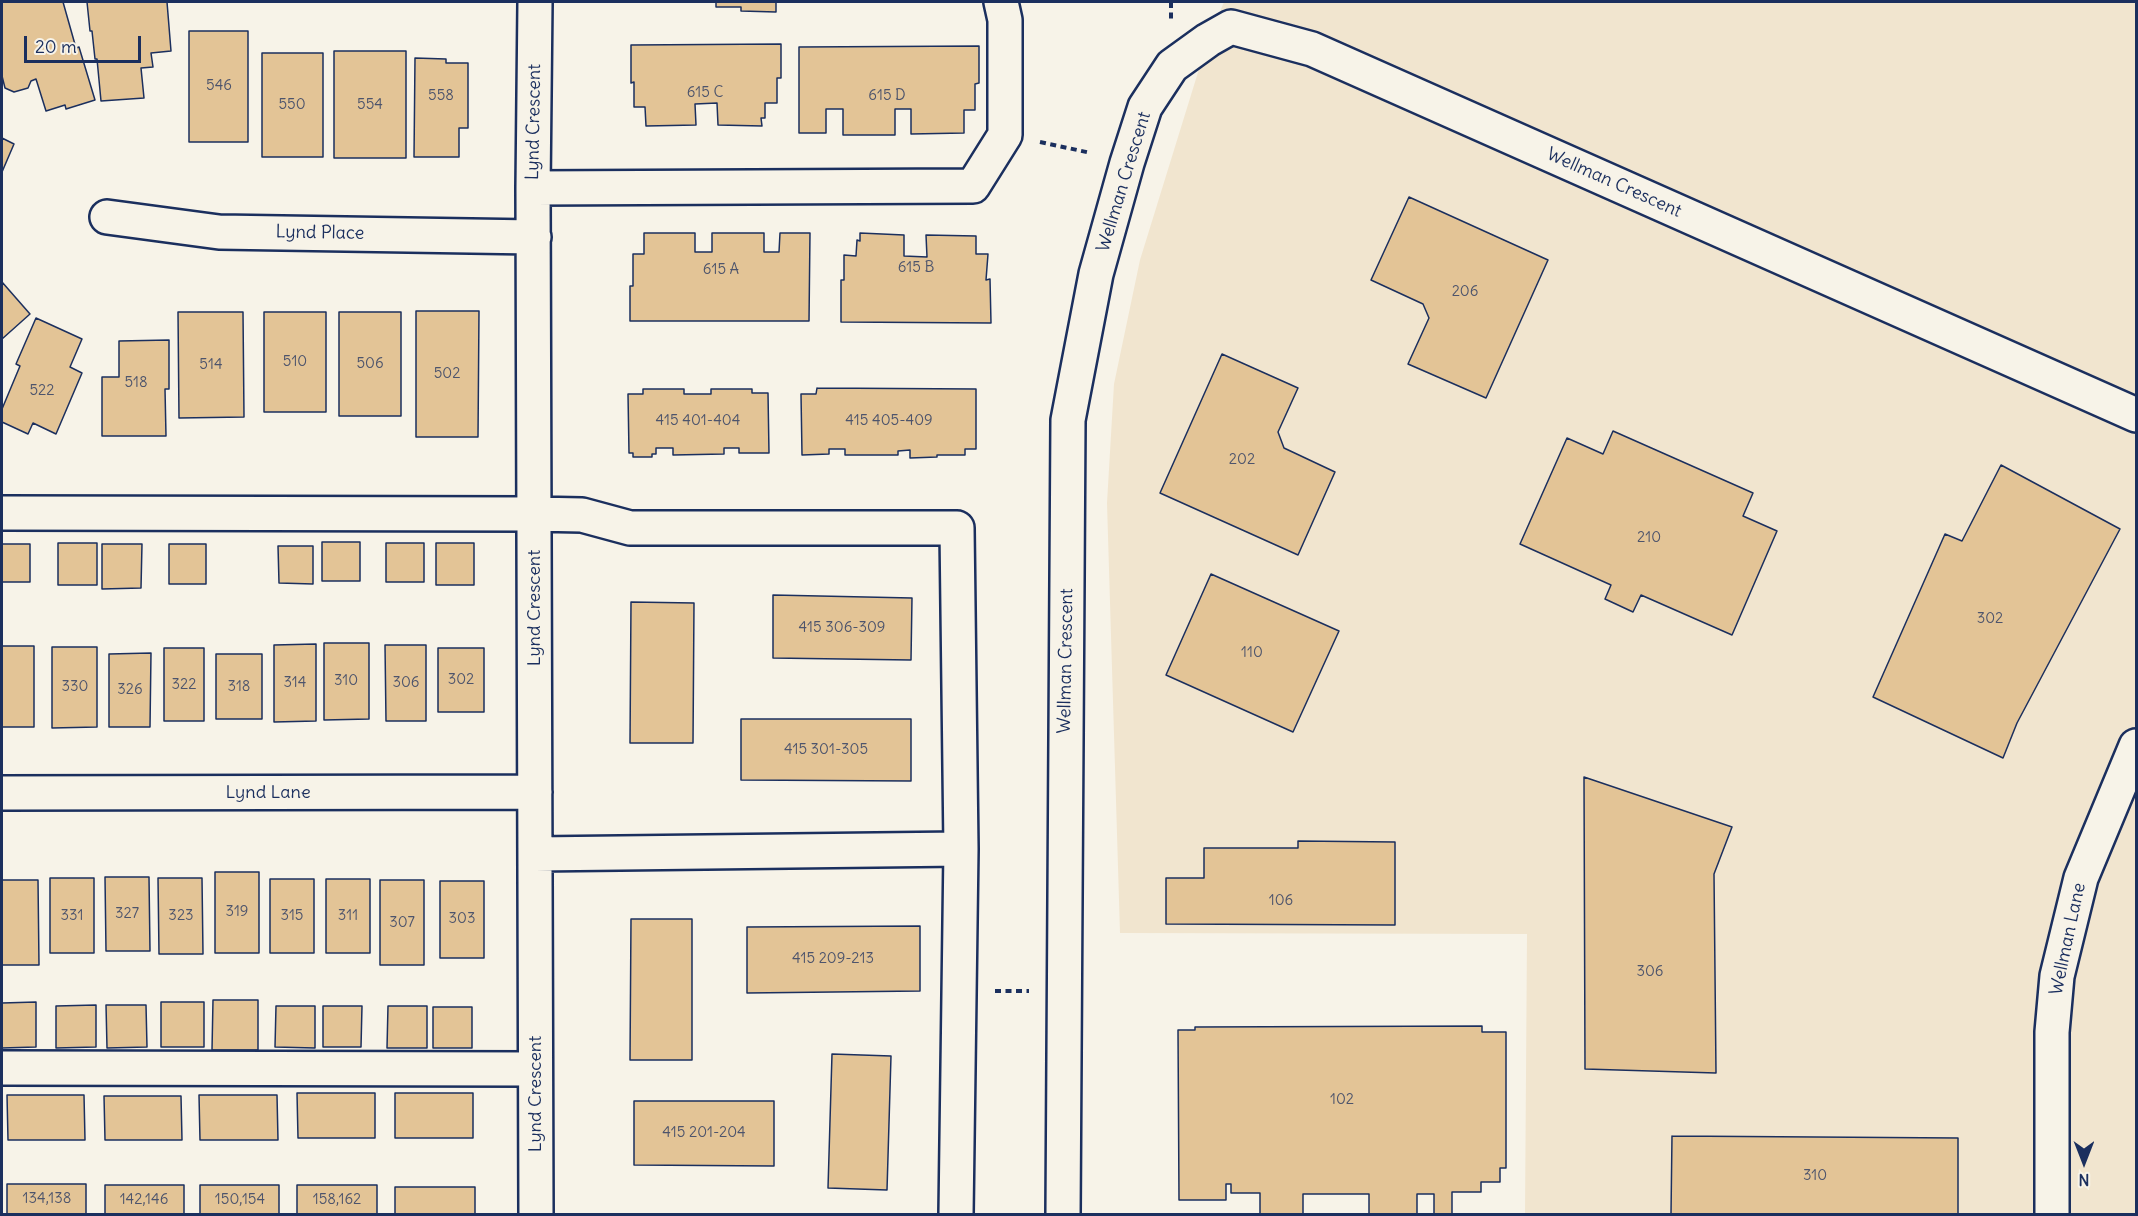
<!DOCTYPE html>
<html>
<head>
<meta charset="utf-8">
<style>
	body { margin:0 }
	#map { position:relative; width:2138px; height:1216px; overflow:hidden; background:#f7f3e8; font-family:Delius,sans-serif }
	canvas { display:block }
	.frame { position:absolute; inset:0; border:3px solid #1b2f5e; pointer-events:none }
	.north { position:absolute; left:2054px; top:1132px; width:60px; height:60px; -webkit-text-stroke:4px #f7f3e8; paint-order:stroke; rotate:180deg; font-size:16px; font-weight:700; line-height:24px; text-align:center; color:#1b2f5e }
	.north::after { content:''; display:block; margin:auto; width:21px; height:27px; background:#1b2f5e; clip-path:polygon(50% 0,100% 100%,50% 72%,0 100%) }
	.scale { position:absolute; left:24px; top:36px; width:117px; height:27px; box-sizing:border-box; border:3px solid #1b2f5e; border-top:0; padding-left:8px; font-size:18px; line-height:21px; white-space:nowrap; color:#1b2f5e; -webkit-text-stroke:4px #f7f3e8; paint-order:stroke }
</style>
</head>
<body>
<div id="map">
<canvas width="2138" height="1216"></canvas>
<div class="frame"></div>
<div class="north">N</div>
<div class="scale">20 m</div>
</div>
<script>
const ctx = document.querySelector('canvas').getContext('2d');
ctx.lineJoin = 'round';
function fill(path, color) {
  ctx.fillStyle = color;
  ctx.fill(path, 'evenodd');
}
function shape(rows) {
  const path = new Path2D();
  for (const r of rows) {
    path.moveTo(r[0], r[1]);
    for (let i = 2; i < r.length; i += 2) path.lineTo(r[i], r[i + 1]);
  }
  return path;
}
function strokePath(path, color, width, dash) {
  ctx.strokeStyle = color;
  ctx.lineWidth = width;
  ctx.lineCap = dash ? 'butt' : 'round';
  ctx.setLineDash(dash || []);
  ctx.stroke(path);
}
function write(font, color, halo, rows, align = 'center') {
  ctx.font = font + ' Delius,sans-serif';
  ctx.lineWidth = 6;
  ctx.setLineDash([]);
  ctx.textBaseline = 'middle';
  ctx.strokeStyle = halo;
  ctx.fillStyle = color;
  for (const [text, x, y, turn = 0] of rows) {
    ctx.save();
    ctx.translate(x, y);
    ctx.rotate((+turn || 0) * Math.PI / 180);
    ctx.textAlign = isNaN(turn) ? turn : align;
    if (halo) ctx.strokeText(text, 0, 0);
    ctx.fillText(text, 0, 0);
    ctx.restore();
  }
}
fill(shape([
	[1224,2,2136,2,2136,1214,1525,1214,1527,934,1120,933,1107,503,1114,384,1140,260,1208,40]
]), '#f1e5cf');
const building = shape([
	[2,2,63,2,76,48,79,47,95,100,66,109,65,105,46,111,36,79,31,81,28,88,14,92,5,88,2,76,2,2],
	[87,2,167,2,171,51,151,53,153,67,141,68,144,98,101,101,97,59,95,59,92,31,90,31,87,2],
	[716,2,776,2,776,12,741,11,741,7,716,7,716,2],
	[189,31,248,31,248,142,189,142,189,31],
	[781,44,781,78,777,78,777,103,765,103,765,118,761,118,762,126,718,125,717,103,695,104,696,125,646,126,645,107,634,107,634,82,631,83,631,45,781,44],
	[979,46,979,83,975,84,975,110,964,110,964,133,911,134,911,109,895,109,895,135,843,135,843,109,826,109,826,133,799,133,799,47,979,46],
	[334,51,406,51,406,158,334,158,334,51],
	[262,53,323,53,323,157,262,157,262,53],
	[415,58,446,59,446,63,468,63,468,128,459,128,459,157,414,157,415,58],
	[2,138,14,144,2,172,2,138],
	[1409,197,1548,260,1486,398,1408,364,1429,318,1423,304,1371,280,1409,197],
	[644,233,695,233,695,252,712,252,712,233,764,233,764,252,779,252,780,233,810,233,809,321,630,321,630,286,633,286,633,254,644,254,644,233],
	[860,233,904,235,904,256,927,257,926,235,976,236,976,254,988,254,986,280,990,279,991,323,841,322,841,280,844,280,844,255,856,256,857,240,860,241,860,233],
	[2,282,30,314,2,339,2,282],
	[416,311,479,311,478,437,416,437,416,311],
	[178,312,243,312,244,417,179,418,178,312],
	[264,312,326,312,326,412,264,412,264,312],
	[339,312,401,312,401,416,339,416,339,312],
	[36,318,82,339,70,367,82,373,56,434,33,423,28,434,2,422,2,409,20,366,16,364,36,318],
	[169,340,169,389,165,389,166,436,102,436,102,377,119,377,119,341,169,340],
	[1222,354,1298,388,1278,432,1284,448,1335,472,1298,555,1160,493,1222,354],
	[817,388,976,389,976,449,965,449,965,455,937,455,937,457,910,458,910,450,898,451,898,455,845,455,845,449,829,449,829,454,802,455,801,394,816,394,817,388],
	[643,389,684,389,684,394,711,394,711,389,752,389,752,393,768,393,769,453,739,453,739,448,724,448,724,454,673,455,673,448,656,448,656,454,652,454,652,457,633,457,633,453,629,453,628,394,643,394,643,389],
	[1613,431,1753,493,1743,516,1777,531,1732,635,1641,595,1633,612,1605,599,1611,585,1520,544,1567,438,1603,454,1613,431],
	[2001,465,2120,529,2017,723,2003,758,1873,697,1945,534,1962,541,2001,465],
	[322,542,360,542,360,581,322,581,322,542],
	[58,543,97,543,97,585,58,585,58,543],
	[386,543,424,543,424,582,386,582,386,543],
	[436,543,474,543,474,585,436,585,436,543],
	[2,544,30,544,30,582,2,582,2,544],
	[102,544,142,544,141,588,102,589,102,544],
	[169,544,206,544,206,584,169,584,169,544],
	[278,546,313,546,313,584,279,583,278,546],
	[1211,574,1339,631,1293,732,1166,675,1211,574],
	[773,595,912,598,911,660,773,658,773,595],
	[631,602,694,603,693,743,630,743,631,602],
	[324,643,369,643,369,719,324,720,324,643],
	[316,644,316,721,274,722,274,645,316,644],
	[385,645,426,645,426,721,386,721,385,645],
	[2,646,34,646,34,727,2,727,2,646],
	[52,647,97,647,97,727,52,728,52,647],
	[164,648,204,648,204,721,164,721,164,648],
	[438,648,484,648,484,712,438,712,438,648],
	[151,653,150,727,109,727,109,654,151,653],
	[216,654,262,654,262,719,216,719,216,654],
	[741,719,911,719,911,781,741,780,741,719],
	[1584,777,1732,827,1714,874,1716,1073,1585,1069,1584,777],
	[1298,841,1395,842,1395,925,1166,924,1166,878,1204,878,1204,848,1298,848,1298,841],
	[215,872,259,872,259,953,215,953,215,872],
	[105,877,149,877,150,951,106,951,105,877],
	[50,878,94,878,94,953,50,953,50,878],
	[158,878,202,878,203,954,159,954,158,878],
	[270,879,314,879,314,953,270,953,270,879],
	[326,879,370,879,370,953,326,953,326,879],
	[2,880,38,880,39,965,2,965,2,880],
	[380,880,424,880,424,965,380,965,380,880],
	[440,881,484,881,484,958,440,958,440,881],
	[631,919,692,919,692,1060,630,1060,631,919],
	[920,926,920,991,747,993,747,927,920,926],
	[213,1000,258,1000,258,1050,212,1050,213,1000],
	[36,1002,36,1047,2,1048,2,1003,36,1002],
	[161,1002,204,1002,204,1047,161,1047,161,1002],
	[96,1005,96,1047,56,1048,56,1006,96,1005],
	[106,1005,146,1005,147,1047,107,1048,106,1005],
	[276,1006,315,1006,315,1048,275,1047,276,1006],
	[323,1006,362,1006,361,1047,323,1047,323,1006],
	[388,1006,427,1006,427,1048,387,1048,388,1006],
	[433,1007,472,1007,472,1048,433,1048,433,1007],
	[1482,1026,1482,1032,1506,1032,1506,1168,1500,1168,1500,1182,1481,1182,1481,1192,1452,1192,1452,1214,1434,1214,1434,1194,1417,1194,1417,1214,1369,1214,1369,1194,1303,1194,1303,1214,1260,1214,1260,1193,1231,1193,1231,1184,1226,1184,1226,1200,1179,1200,1178,1030,1195,1030,1195,1027,1482,1026],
	[832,1054,891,1056,887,1190,828,1188,832,1054],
	[297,1093,375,1093,375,1138,298,1138,297,1093],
	[395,1093,473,1093,473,1138,395,1138,395,1093],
	[7,1095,84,1095,85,1140,8,1140,7,1095],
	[199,1095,277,1095,278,1140,200,1140,199,1095],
	[104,1096,181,1096,182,1140,105,1140,104,1096],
	[634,1101,774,1101,774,1166,634,1165,634,1101],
	[1672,1136,1958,1138,1958,1214,1671,1214,1672,1136],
	[7,1184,86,1184,86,1214,7,1214,7,1184],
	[105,1185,184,1185,184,1214,105,1214,105,1185],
	[200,1185,279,1185,279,1214,200,1214,200,1185],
	[297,1185,377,1185,377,1214,297,1214,297,1185],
	[395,1187,475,1187,475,1214,395,1214,395,1187]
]);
fill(building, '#e3c496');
strokePath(building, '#1b2f5e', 1.5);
const minor = shape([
	[535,2,533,188,536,1214],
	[533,188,973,186,1005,135,1005,20,1001,2],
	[107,217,219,232,534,237],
	[2,513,534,514,582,515,630,528,957,528,961,849],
	[2,793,535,792],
	[535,854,961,849,956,1214],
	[2,1068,535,1069],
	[1063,1214,1068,420,1096,274,1127,163,1145,107,1172,66,1208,40,1231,27,1312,49,2136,415],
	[2052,1214,2052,1032,2057,976,2081,878,2136,746]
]);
strokePath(minor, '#1b2f5e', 38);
strokePath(shape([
	[1171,2,1171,21],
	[1040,142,1091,153],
	[995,991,1029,991]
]), '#1b2f5e', 4, [6, 4.5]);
strokePath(minor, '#f7f3e8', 33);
write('15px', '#4d546c', null, [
	["546",219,86],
	["615 C",705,93],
	["558",441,96],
	["615 D",887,96],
	["550",292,105],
	["554",370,105],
	["615 B",916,268],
	["615 A",721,270],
	["206",1465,292],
	["510",295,362],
	["506",370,364],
	["514",211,365],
	["502",447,374],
	["518",136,383],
	["522",42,391],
	["415 401-404",698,421],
	["415 405-409",889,421],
	["202",1242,460],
	["210",1649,538],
	["302",1990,619],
	["415 306-309",842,628],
	["110",1252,653],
	["302",461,680],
	["310",346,681],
	["314",295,683],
	["306",406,683],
	["322",184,685],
	["330",75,687],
	["318",239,687],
	["326",130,690],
	["415 301-305",826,750],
	["106",1281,901],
	["319",237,912],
	["327",127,914],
	["331",72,916],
	["323",181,916],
	["315",292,916],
	["311",348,916],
	["303",462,919],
	["307",402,923],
	["415 209-213",833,959],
	["306",1650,972],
	["102",1342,1100],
	["415 201-204",704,1133],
	["310",1815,1176],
	["134,138",47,1199],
	["142,146",144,1200],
	["150,154",240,1200],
	["158,162",337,1200]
]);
write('18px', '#1b2f5e', '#f7f3e8', [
	["Lynd Crescent",534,122,-89],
	["Wellman Crescent",1124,182,-73],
	["Wellman Crescent",1614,183,24],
	["Lynd Place",320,233,1],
	["Lynd Crescent",535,608,-90],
	["Wellman Crescent",1066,661,-89],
	["Lynd Lane",268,793],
	["Wellman Lane",2068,939,-78],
	["Lynd Crescent",536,1094,-90]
]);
</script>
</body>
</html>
